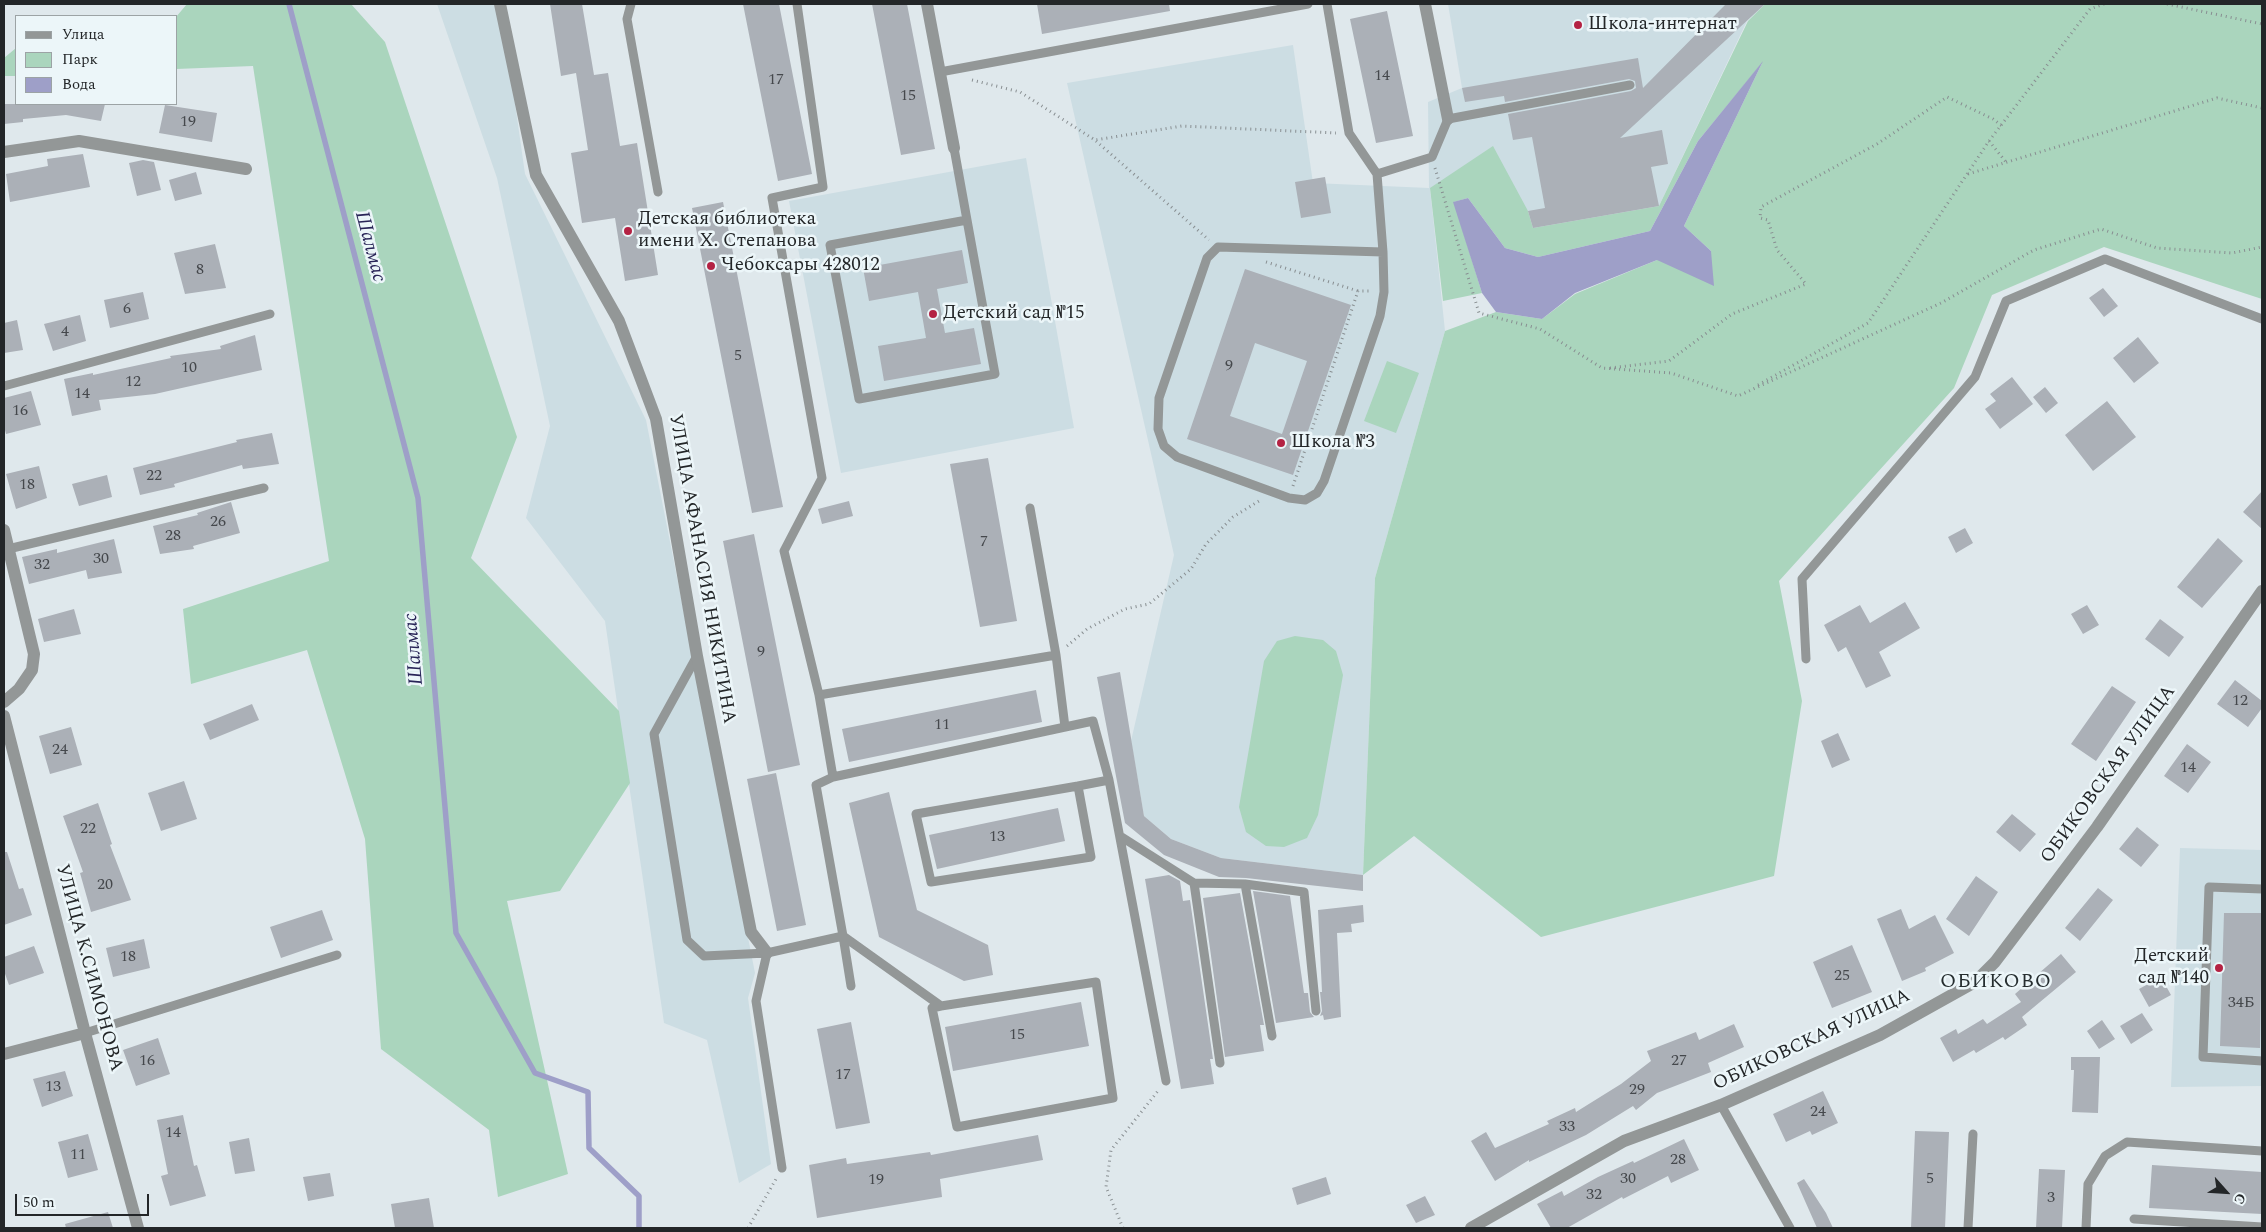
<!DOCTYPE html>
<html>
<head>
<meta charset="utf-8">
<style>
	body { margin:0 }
	#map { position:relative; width:2266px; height:1232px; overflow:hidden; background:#dfe8ec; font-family:Spectral,serif }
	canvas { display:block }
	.frame { position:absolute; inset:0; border:5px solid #232628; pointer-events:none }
	.legend { position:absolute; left:15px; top:15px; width:162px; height:90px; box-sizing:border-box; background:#ecf6f9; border:1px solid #9ca3a5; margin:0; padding:6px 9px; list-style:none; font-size:15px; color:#232628 }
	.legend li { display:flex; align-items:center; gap:10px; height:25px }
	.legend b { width:25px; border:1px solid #9ca3a5 }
	.north { position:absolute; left:2201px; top:1167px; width:50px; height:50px; -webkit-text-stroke:4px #ecf6f9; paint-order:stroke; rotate:116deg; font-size:14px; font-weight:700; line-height:20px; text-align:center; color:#232628 }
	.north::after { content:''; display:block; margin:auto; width:18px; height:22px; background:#232628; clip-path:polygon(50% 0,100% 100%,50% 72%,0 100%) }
	.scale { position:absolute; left:15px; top:1194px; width:134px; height:22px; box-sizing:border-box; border:2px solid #232628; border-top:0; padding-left:6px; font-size:15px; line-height:18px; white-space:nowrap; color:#232628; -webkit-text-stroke:4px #ecf6f9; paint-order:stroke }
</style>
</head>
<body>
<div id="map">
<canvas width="2266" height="1232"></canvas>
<div class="frame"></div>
<ul class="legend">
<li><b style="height:6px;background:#939797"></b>Улица</li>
<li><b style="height:14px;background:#aad5bd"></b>Парк</li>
<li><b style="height:14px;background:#9e9fc8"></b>Вода</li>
</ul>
<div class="north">С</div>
<div class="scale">50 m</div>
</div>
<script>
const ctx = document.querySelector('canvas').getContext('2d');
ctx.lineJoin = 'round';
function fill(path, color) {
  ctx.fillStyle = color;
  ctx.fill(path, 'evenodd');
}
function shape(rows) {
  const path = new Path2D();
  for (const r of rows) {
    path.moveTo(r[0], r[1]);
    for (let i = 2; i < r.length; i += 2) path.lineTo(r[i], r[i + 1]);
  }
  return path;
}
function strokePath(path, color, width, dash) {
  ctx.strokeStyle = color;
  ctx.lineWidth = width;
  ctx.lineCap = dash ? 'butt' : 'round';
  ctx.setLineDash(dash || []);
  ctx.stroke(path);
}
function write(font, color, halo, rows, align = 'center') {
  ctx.font = font + ' Spectral,serif';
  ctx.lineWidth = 5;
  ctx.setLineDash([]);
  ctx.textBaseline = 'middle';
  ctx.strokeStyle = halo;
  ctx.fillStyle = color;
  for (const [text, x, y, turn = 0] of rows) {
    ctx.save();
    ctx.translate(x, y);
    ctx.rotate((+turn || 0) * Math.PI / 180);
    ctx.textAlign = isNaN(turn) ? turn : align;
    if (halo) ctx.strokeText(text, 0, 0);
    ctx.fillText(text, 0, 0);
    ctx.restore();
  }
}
fill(shape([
	[437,4,501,4,525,174,646,420,755,973,748,998,771,1164,739,1183,707,1040,664,1023,605,621,526,518,550,426,497,178],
	[1448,4,1765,4,1747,21,1659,206,1533,228,1528,211,1430,188,1445,331,1375,578,1363,875,1221,858,1171,839,1144,816,1131,741,1174,555,1067,83,1293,45,1313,183,1429,188,1428,102,1462,88],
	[1026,158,1074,428,841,473,789,201],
	[2180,848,2262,850,2262,1086,2171,1087]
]), '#ccdde3');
fill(shape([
	[187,4,351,4,385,42,517,437,471,558,619,711,630,783,560,891,507,901,568,1174,498,1197,489,1130,381,1049,365,839,307,650,191,684,183,609,329,561,253,66,176,69,176,17],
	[1765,4,2262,4,2262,299,2104,247,1992,295,1954,388,1779,581,1802,701,1774,876,1541,937,1414,836,1363,875,1375,578,1445,331,1496,312,1542,319,1575,294,1657,260,1711,251,1684,226,1762,63,1698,141,1650,231,1538,257,1505,248,1468,198,1454,202,1482,293,1443,301,1430,188,1493,146,1528,211,1533,228,1659,206,1748,21],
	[16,48,16,76,4,76,4,58],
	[1387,361,1419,373,1396,433,1364,421],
	[1295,636,1323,640,1336,651,1343,675,1318,815,1307,838,1284,847,1266,846,1246,832,1239,807,1264,661,1277,641]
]), '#aad5bd');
fill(shape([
	[1763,61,1684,226,1711,251,1714,286,1657,260,1575,293,1542,319,1496,312,1482,293,1453,202,1468,198,1505,248,1538,257,1650,231,1698,141]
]), '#9e9fc8');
strokePath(shape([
	[289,4,418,498,456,933,535,1073,588,1092,589,1148,639,1196,639,1228]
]), '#9e9fc8', 5.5);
fill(shape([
	[550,4,582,4,594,75,608,73,620,146,637,143,658,275,625,281,615,218,582,223,571,153,588,150,576,73,561,76],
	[743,4,779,4,812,174,778,181],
	[872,4,907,4,935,149,901,155],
	[1037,4,1169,4,1170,11,1042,34],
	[1726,4,1765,4,1620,138,1662,130,1668,164,1651,167,1659,206,1533,228,1528,211,1545,208,1532,137,1513,140,1508,114,1631,91,1636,88,1635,81,1629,79,1505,102,1504,96,1465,102,1462,88,1638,58,1643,88],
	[1387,11,1413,136,1376,143,1350,19],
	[4,104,105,104,101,121,66,115,23,119,23,122,4,124],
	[165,105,217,113,212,142,159,133],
	[83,154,90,187,10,202,6,174,48,166,47,159],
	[143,160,154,162,161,190,137,196,129,163],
	[196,172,202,194,175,201,169,180],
	[1325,177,1331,213,1301,218,1295,182],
	[723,202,783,507,752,513,692,208],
	[215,244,226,288,185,294,174,253],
	[962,250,968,283,937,289,945,333,974,328,981,364,884,381,878,346,926,338,918,292,869,301,863,268],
	[1245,269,1351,305,1293,475,1187,439],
	[1255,343,1307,361,1282,434,1230,416],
	[2103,288,2118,306,2104,317,2089,298],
	[143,292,149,319,110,328,104,300],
	[80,315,86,341,53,351,44,324],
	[17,320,23,350,4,353,4,323],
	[255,335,262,370,155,394,99,400,101,410,72,416,64,379,93,373,93,375,171,358,170,356,221,349,220,346],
	[2138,337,2159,363,2134,383,2113,358],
	[2012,377,2033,404,2000,429,1985,409,1996,401,1990,394],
	[2045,387,2058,403,2046,413,2033,397],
	[31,391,41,425,6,434,4,426,4,398],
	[2107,401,2136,437,2093,471,2065,435],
	[272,433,279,464,243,469,242,465,174,484,175,487,140,495,133,468,237,442,236,440],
	[988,458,1017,621,980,627,950,464],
	[39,466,47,498,16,509,6,474],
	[107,475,112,497,79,506,72,484],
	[2262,491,2262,529,2243,512],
	[849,501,853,516,822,524,818,509],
	[231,502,240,533,193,546,194,549,160,554,153,526,198,515,197,513],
	[1965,528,1973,543,1956,553,1948,537],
	[754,534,800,765,768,772,723,541],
	[2218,538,2243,561,2202,608,2177,587],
	[114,539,122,573,88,579,86,570,29,584,22,557,57,549,57,553],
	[1905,602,1920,628,1879,652,1891,676,1866,688,1846,647,1838,652,1824,625,1860,605,1870,623],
	[2087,605,2099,625,2083,634,2071,614],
	[74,609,81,634,44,642,38,619],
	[2160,619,2184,637,2169,657,2145,639],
	[1120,672,1144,816,1171,839,1221,858,1363,875,1363,891,1246,878,1219,877,1164,855,1125,823,1097,677],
	[2235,680,2262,701,2262,708,2248,727,2217,704],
	[2112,686,2136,702,2096,761,2071,744],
	[1036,690,1042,722,849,762,842,729],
	[252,704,259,720,210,740,203,724],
	[71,727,82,765,50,774,39,736],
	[1838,733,1850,760,1832,768,1821,741],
	[2187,744,2211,762,2188,793,2164,776],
	[776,773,806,925,777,931,747,779],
	[184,781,197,819,161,831,148,793],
	[889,792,917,910,988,945,993,975,964,981,879,937,849,803],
	[98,803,112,844,110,845,131,900,91,912,80,873,83,872,63,816],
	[1058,808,1065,841,937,869,929,835],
	[2012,814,2036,834,2020,852,1996,832],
	[2137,827,2159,845,2141,867,2119,849],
	[4,852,7,852,19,889,23,888,32,915,4,925],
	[1169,875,1180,881,1183,901,1190,900,1213,1059,1210,1059,1214,1084,1181,1089,1145,879],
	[1976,876,1998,892,1969,936,1946,919],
	[2098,888,2113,900,2080,941,2065,928],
	[1253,891,1290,896,1304,993,1308,993,1310,1012,1314,1017,1276,1023],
	[1240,893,1264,1025,1260,1025,1264,1051,1225,1057,1203,898],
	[1363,905,1364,922,1351,924,1352,932,1337,933,1341,1017,1324,1020,1323,1015,1320,1016,1322,1011,1320,992,1322,992,1318,910],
	[1901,909,1909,929,1935,915,1954,953,1925,968,1926,971,1902,981,1877,919],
	[322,910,333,940,281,958,270,927],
	[2224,913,2262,913,2260,1048,2220,1046],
	[144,939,150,968,113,977,106,948],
	[1852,945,1872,992,1832,1008,1813,962],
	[34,946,44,973,9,985,4,971,4,957],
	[2061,954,2076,972,2022,1017,2027,1025,2005,1040,2003,1037,1976,1053,1974,1050,1953,1062,1940,1038,1956,1029,1958,1034,1983,1019,1987,1024,2021,1002,2015,994],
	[2161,977,2171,995,2149,1007,2139,989],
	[1081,1002,1089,1046,953,1071,945,1027],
	[2142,1013,2153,1030,2131,1044,2120,1026],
	[2102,1020,2115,1039,2099,1049,2087,1031],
	[851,1022,870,1123,836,1129,817,1029],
	[1734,1024,1744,1047,1708,1063,1711,1072,1657,1093,1636,1110,1633,1106,1586,1135,1529,1162,1529,1160,1495,1181,1471,1141,1486,1132,1495,1148,1549,1124,1547,1121,1575,1108,1576,1112,1621,1084,1651,1061,1647,1051,1696,1032,1699,1040],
	[158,1038,170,1074,136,1086,123,1050],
	[2071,1057,2100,1057,2098,1113,2072,1112,2074,1070,2071,1070],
	[65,1071,73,1096,42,1107,33,1079],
	[1823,1091,1838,1123,1812,1135,1810,1131,1786,1142,1773,1114],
	[183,1115,194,1166,197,1165,206,1196,170,1206,161,1176,168,1174,157,1120],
	[1915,1131,1949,1132,1945,1228,1911,1228],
	[88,1134,98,1170,68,1178,58,1142],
	[1038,1135,1043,1160,940,1179,942,1197,817,1218,809,1165,846,1158,847,1164,930,1152,931,1155],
	[249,1138,255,1171,235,1174,229,1142],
	[1684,1139,1699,1170,1671,1183,1668,1176,1623,1199,1622,1197,1567,1228,1551,1228,1537,1204,1562,1191,1564,1196,1598,1177,1633,1161,1634,1163],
	[2152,1165,2262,1172,2262,1214,2149,1208],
	[2039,1169,2065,1170,2062,1228,2036,1228],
	[330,1173,334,1196,308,1201,303,1177],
	[1326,1177,1331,1194,1297,1205,1292,1188],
	[1804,1179,1826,1213,1833,1228,1817,1228,1797,1183],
	[1425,1196,1435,1215,1416,1223,1406,1205],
	[429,1198,434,1228,395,1228,391,1204],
	[108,1212,113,1228,66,1228,65,1224]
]), '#abb0b7');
strokePath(shape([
	[2167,4,2262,24],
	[972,80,1020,92,1095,140,1182,126,1336,133],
	[1096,141,1209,240],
	[1989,141,2006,162],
	[1435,168,1479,313,1540,329,1602,368,1671,373,1738,396,1941,303,2034,250,2101,229,2157,248,2232,253,2262,247],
	[1968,174,2217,98,2262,108],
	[1266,262,1358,291],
	[1610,368,1669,361,1732,314,1806,284,1777,250,1768,220,1760,218,1761,207,1877,144,1947,97,1993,119,2002,126],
	[1758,385,1868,323,1989,141,2090,9,2104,4],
	[1293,486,1358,291,1371,291],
	[1067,646,1087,629,1125,609,1149,604,1191,569,1206,544,1233,517,1259,501],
	[748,1228,776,1179],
	[1123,1228,1106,1187,1111,1150,1158,1091]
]), '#888e91', 3, [1, 4]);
strokePath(shape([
	[631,4,627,19,658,192],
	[1327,4,1349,133,1377,174],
	[940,72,1308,4],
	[954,148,967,220,995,374,859,399,830,245,967,220],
	[1383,252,1384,292,1380,316,1324,481,1317,493,1305,500,1289,498,1177,457,1164,446,1158,429,1159,398,1207,258,1218,247,1383,252,1377,174,1432,157,1448,119,1630,85],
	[4,386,270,314],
	[1030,508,1056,655,1065,727],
	[8,549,264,488],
	[697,656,654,734,687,940,704,956,767,953,843,936,816,785,833,777,819,695,784,551,822,478,772,198,823,187,797,4],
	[1806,659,1802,579,1975,377,2006,301,2105,259,2262,319],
	[819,695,1056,655],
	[833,777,1093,721,1109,780,1166,1081],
	[1078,786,1091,857,931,882,916,814,1078,786,1109,780],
	[1120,836,1194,883,1220,1063],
	[1194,883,1245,884,1272,1036],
	[1245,884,1304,892,1316,1011],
	[2262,889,2209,887,2203,1057,2262,1061],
	[843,936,941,1006,1096,982,1113,1098,957,1127,932,1008,941,1006],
	[843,936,851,986],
	[767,953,756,1001,782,1168],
	[85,1033,337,955],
	[1721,1105,1790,1228],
	[2134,1219,2262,1227],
	[1968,1228,1973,1134],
	[2086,1228,2088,1184,2105,1156,2127,1142,2262,1151]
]), '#939797', 9);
strokePath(shape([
	[500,4,536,175,619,321,656,419,697,656,751,932,767,953],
	[927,4,954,148],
	[1425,4,1448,119],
	[4,152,79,141,246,169],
	[4,530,34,654,32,670,19,689,4,702],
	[4,716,85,1033,138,1228],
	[4,1054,85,1033],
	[1471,1228,1624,1141,1721,1105,1880,1035,1975,982,1995,962,2097,827,2262,591]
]), '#939797', 12);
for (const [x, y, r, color] of [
	[1578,25,5,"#b42243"],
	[628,231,5,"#b42243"],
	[711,266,5,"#b42243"],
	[933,314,5,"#b42243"],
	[1281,443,5,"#b42243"],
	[2219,968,5,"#b42243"]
]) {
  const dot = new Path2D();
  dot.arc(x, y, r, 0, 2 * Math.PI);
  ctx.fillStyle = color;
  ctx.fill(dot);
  strokePath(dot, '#ecf6f9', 2);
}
write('16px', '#45484c', null, [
	["14",1382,77],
	["17",776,81],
	["15",908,97],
	["19",188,123],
	["8",200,271],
	["6",127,310],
	["4",65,333],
	["5",738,357],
	["9",1229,367],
	["10",189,369],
	["12",133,383],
	["14",82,395],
	["16",20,412],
	["22",154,477],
	["18",27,486],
	["26",218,523],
	["28",173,537],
	["7",984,543],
	["30",101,560],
	["32",42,566],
	["9",761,653],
	["12",2240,702],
	["11",942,726],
	["24",60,751],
	["14",2188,769],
	["22",88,830],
	["13",997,838],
	["20",105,886],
	["18",128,958],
	["25",1842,977],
	["34Б",2241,1004],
	["15",1017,1036],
	["16",147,1062],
	["27",1679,1062],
	["17",843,1076],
	["13",53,1088],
	["29",1637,1091],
	["24",1818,1113],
	["33",1567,1128],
	["14",173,1134],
	["11",78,1156],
	["28",1678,1161],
	["30",1628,1180],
	["5",1930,1180],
	["19",876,1181],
	["32",1594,1196],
	["3",2051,1199]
]);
write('19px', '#232628', '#ecf6f9', [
	["Школа-интернат",1588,25],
	["Детская библиотека",638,220],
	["имени Х. Степанова",638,242],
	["Чебоксары 428012",721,266],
	["Детский сад №15",943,314],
	["Школа №3",1291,443],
	["Детский",2209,957,"right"],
	["сад №140",2209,979,"right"]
], 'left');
write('19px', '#232628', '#ecf6f9', [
	["УЛИЦА АФАНАСИЯ НИКИТИНА",701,569,80],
	["ОБИКОВСКАЯ УЛИЦА",2109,775,-54],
	["УЛИЦА К.СИМОНОВА",88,968,75],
	["ОБИКОВСКАЯ УЛИЦА",1812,1041,-25]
]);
write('italic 20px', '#282457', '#ecf6f9', [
	["Шалмас",369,247,75],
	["Шалмас",415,649,-95]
]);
ctx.letterSpacing = '1px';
write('20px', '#262e30', '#ecf6f9', [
	["ОБИКОВО",1996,983]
]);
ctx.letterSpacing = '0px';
</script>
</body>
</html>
